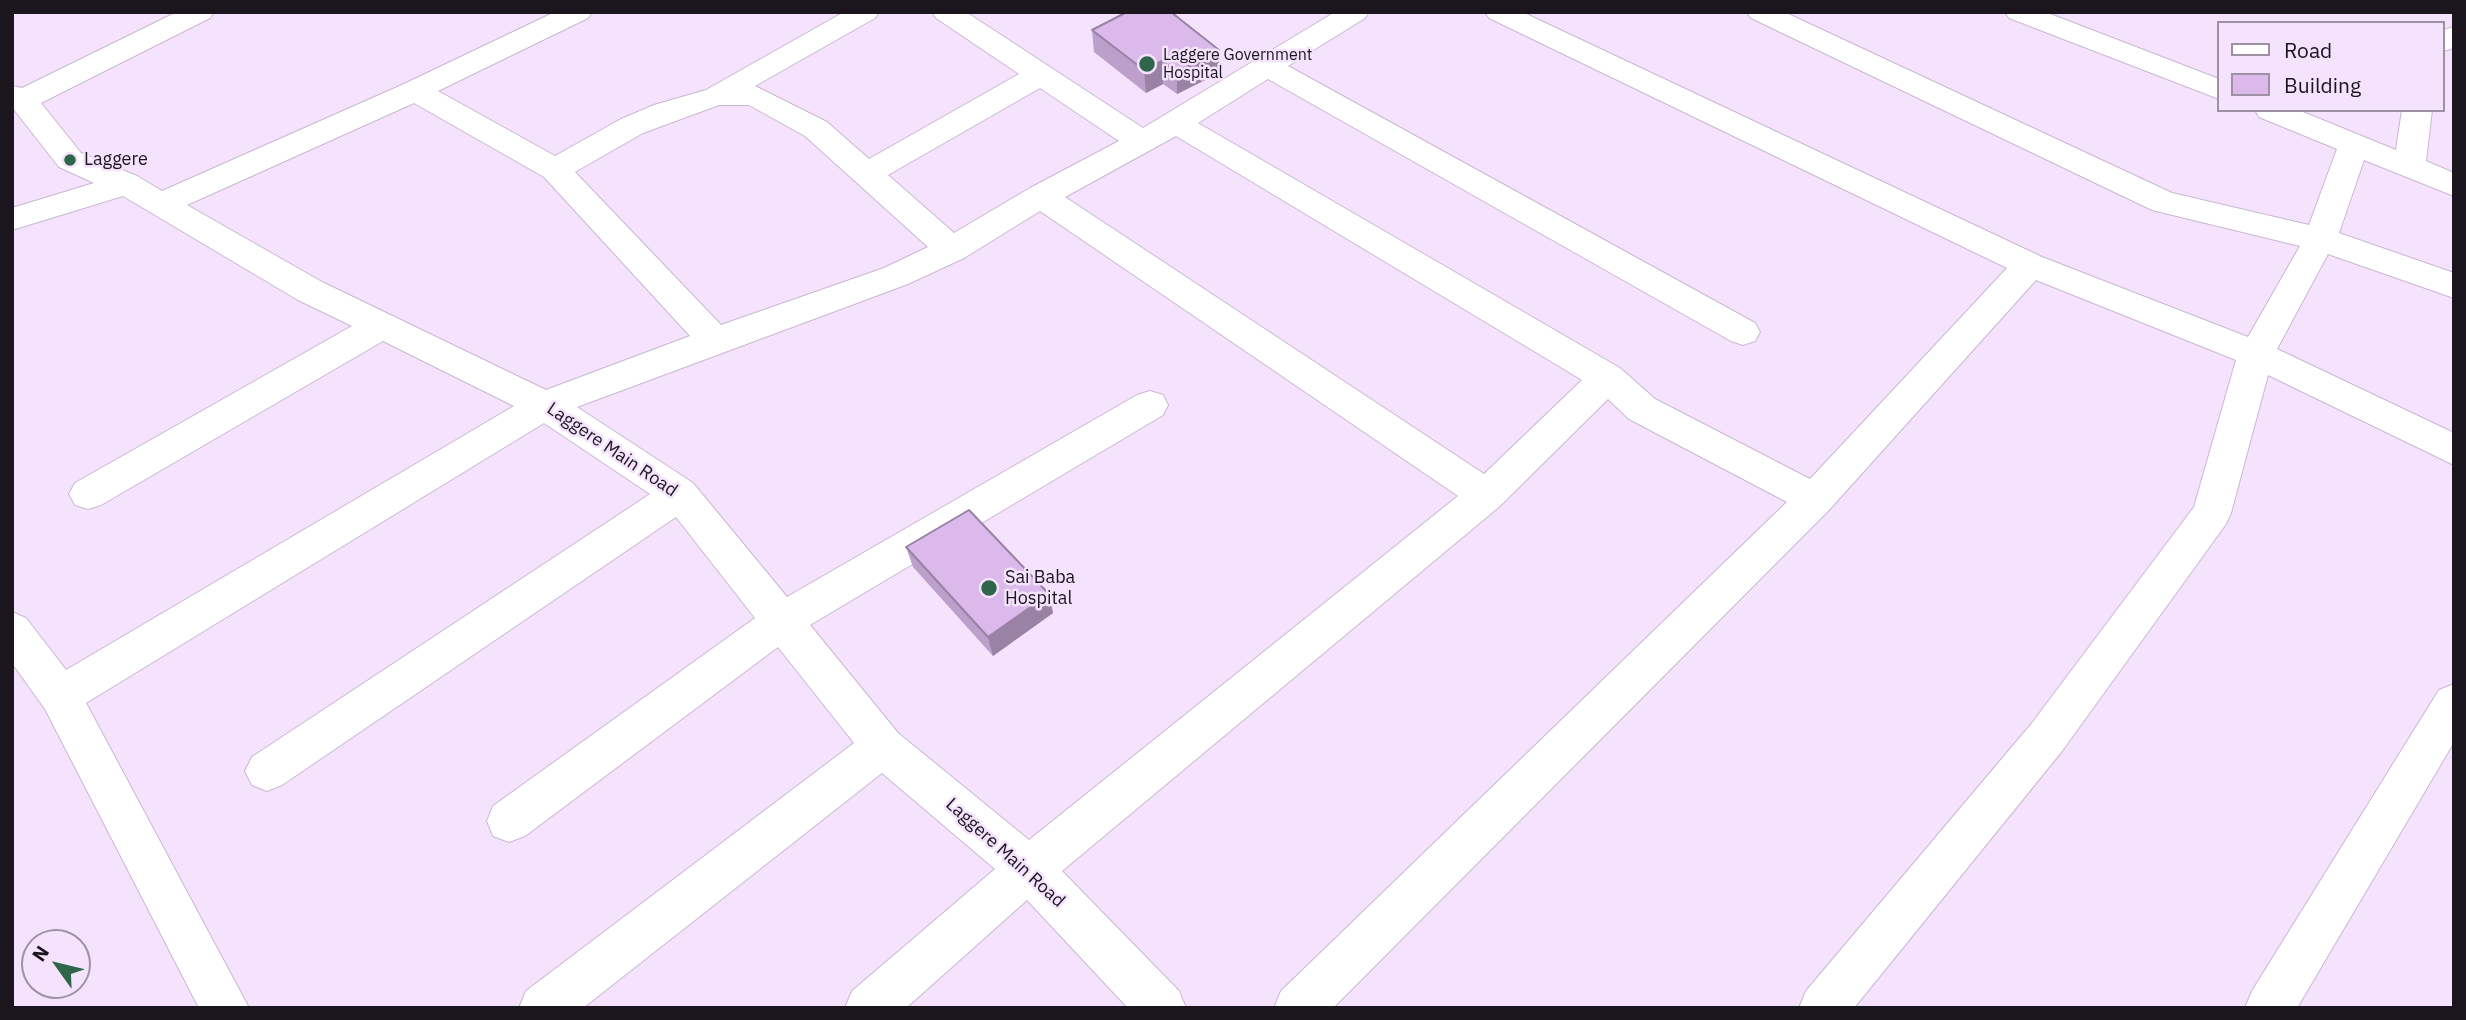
<!DOCTYPE html>
<html>
<head>
<meta charset="utf-8">
<style>
	body { margin:0 }
	#map { position:relative; width:2466px; height:1020px; overflow:hidden; background:#f5e3fd; font-family:"IBM Plex Sans",sans-serif }
	canvas { display:block }
	.frame { position:absolute; inset:0; border:14px solid #1b151e; pointer-events:none }
	.legend { position:absolute; left:2217px; top:21px; width:228px; height:91px; box-sizing:border-box; background:#f5e3fd; border:2px solid #9e91a4; margin:0; padding:9px 12px; list-style:none; font-size:21px; color:#1b151e }
	.legend li { display:flex; align-items:center; gap:14px; height:35px }
	.legend b { width:35px; border:2px solid #9e91a4 }
	.north { position:absolute; left:21px; top:929px; width:70px; height:70px; box-sizing:border-box; background:#f5e3fd; border:2px solid #9e91a4; border-radius:50%; rotate:304deg; font-size:19px; font-weight:700; line-height:28px; text-align:center; color:#1b151e }
	.north::after { content:''; display:block; margin:auto; width:24px; height:32px; background:#2f654b; clip-path:polygon(50% 0,100% 100%,50% 72%,0 100%) }
</style>
</head>
<body>
<div id="map">
<canvas width="2466" height="1020"></canvas>
<div class="frame"></div>
<ul class="legend">
<li><b style="height:9px;background:#fff"></b>Road</li>
<li><b style="height:19px;background:#dbb9eb"></b>Building</li>
</ul>
<div class="north">N</div>
</div>
<script>
const ctx = document.querySelector('canvas').getContext('2d');
ctx.lineJoin = 'round';
function shape(rows) {
  const path = new Path2D();
  for (const r of rows) {
    path.moveTo(r[0], r[1]);
    for (let i = 2; i < r.length; i += 2) path.lineTo(r[i], r[i + 1]);
  }
  return path;
}
function strokePath(path, color, width, dash) {
  ctx.strokeStyle = color;
  ctx.lineWidth = width;
  ctx.lineCap = dash ? 'butt' : 'round';
  ctx.setLineDash(dash || []);
  ctx.stroke(path);
}
function fill(path, color) {
  ctx.fillStyle = color;
  ctx.fill(path, 'evenodd');
}
function write(font, color, halo, rows, align = 'center') {
  ctx.font = font + ' "IBM Plex Sans",sans-serif';
  ctx.lineWidth = 5;
  ctx.setLineDash([]);
  ctx.textBaseline = 'middle';
  ctx.strokeStyle = halo;
  ctx.fillStyle = color;
  for (const [text, x, y, turn = 0] of rows) {
    ctx.save();
    ctx.translate(x, y);
    ctx.rotate((+turn || 0) * Math.PI / 180);
    ctx.textAlign = isNaN(turn) ? turn : align;
    if (halo) ctx.strokeText(text, 0, 0);
    ctx.fillText(text, 0, 0);
    ctx.restore();
  }
}
const minor = shape([
	[177,12,214,12,210,18,41,103,81,153,137,176,162,191,404,84,555,12,592,12,588,18,438,91,555,156,621,119,654,105,706,90,844,12,879,12,875,18,755,86,827,122,869,159,1019,74,936,18,932,12,966,12,1143,128,1335,12,1369,12,1365,18,1288,66,1755,323,1760,332,1755,341,1743,345,1731,341,1268,79,1198,123,1620,368,1655,399,1810,479,2007,268,1489,18,1485,12,1522,12,2042,257,2248,337,2300,246,2152,210,1751,18,1747,12,1784,12,2172,193,2309,225,2337,149,2259,117,2255,110,2298,110,2396,150,2402,110,2432,110,2426,161,2454,173,2454,196,2364,160,2339,233,2454,273,2454,298,2328,254,2277,349,2454,433,2454,465,2268,375,2231,513,2226,524,2062,751,1854,1008,1799,1008,1806,991,2032,723,2194,507,2236,360,2036,280,1829,510,1333,1008,1274,1008,1281,991,1787,502,1629,419,1608,399,1500,506,1062,871,1179,991,1186,1008,1128,1008,1027,900,906,1008,845,1008,852,991,995,869,882,773,583,1008,519,1008,526,991,854,743,778,647,525,836,509,842,493,836,487,821,493,806,755,618,676,517,282,785,267,791,252,785,245,771,252,757,650,494,544,423,86,703,249,1008,199,1008,45,709,12,663,12,612,26,618,66,670,514,406,383,341,101,505,88,509,75,505,69,494,75,483,352,326,298,300,123,196,12,230,12,208,94,183,59,167,12,107,12,86,22,88,177,12],
	[1040,88,1119,141,1030,188,954,233,888,175,1040,88],
	[414,103,544,177,690,336,546,390,322,282,187,205,414,103],
	[719,105,749,105,805,136,928,247,884,268,721,325,575,172,643,133,719,105],
	[1176,136,1582,380,1484,474,1065,197,1176,136],
	[1040,211,1458,496,1029,840,898,733,810,625,1163,415,1168,405,1163,395,1150,391,1137,395,787,597,693,483,577,407,908,284,964,258,1040,211],
	[2005,12,2045,12,2219,79,2219,99,2009,18,2005,12],
	[2454,27,2454,48,2443,51,2443,30,2454,27],
	[2454,684,2454,742,2297,1008,2245,1008,2252,991,2439,690,2454,684]
]);
strokePath(minor, '#c9b8d1', 2);
fill(minor, '#fff');
fill(shape([
	[1092,30,1219,73,1177,94,1163,84,1146,93,1094,52],
	[906,547,1049,594,1053,613,993,656,913,567]
]), '#bc9fca');
fill(shape([
	[1219,50,1219,73,1177,94,1177,72],
	[1162,61,1163,84,1146,93,1144,70],
	[1049,594,1053,613,993,656,988,637]
]), '#9982a4');
const building = shape([
	[1127,12,1171,12,1219,50,1177,72,1162,61,1144,70,1092,30,1127,12],
	[969,510,1049,594,988,637,906,547,969,510]
]);
fill(building, '#dbb9eb');
strokePath(building, '#9982a4', 2);
for (const [x, y, r, color] of [
	[1147,64,9,"#2f654b"],
	[70,160,7,"#2f654b"],
	[989,588,9,"#2f654b"]
]) {
  const dot = new Path2D();
  dot.arc(x, y, r, 0, 2 * Math.PI);
  ctx.fillStyle = color;
  ctx.fill(dot);
  strokePath(dot, '#f5e3fd', 2.5);
}
write('16px', '#1b151e', '#f5e3fd', [
	["Laggere Government",1163,55],
	["Hospital",1163,73]
], 'left');
write('18px', '#1b151e', '#f5e3fd', [
	["Laggere",84,160],
	["Sai Baba",1005,578],
	["Hospital",1005,599]
], 'left');
write('18px', '#1b151e', '#f5e3fd', [
	["Laggere Main Road",612,450,34],
	["Laggere Main Road",1005,853,42]
]);
</script>
</body>
</html>
